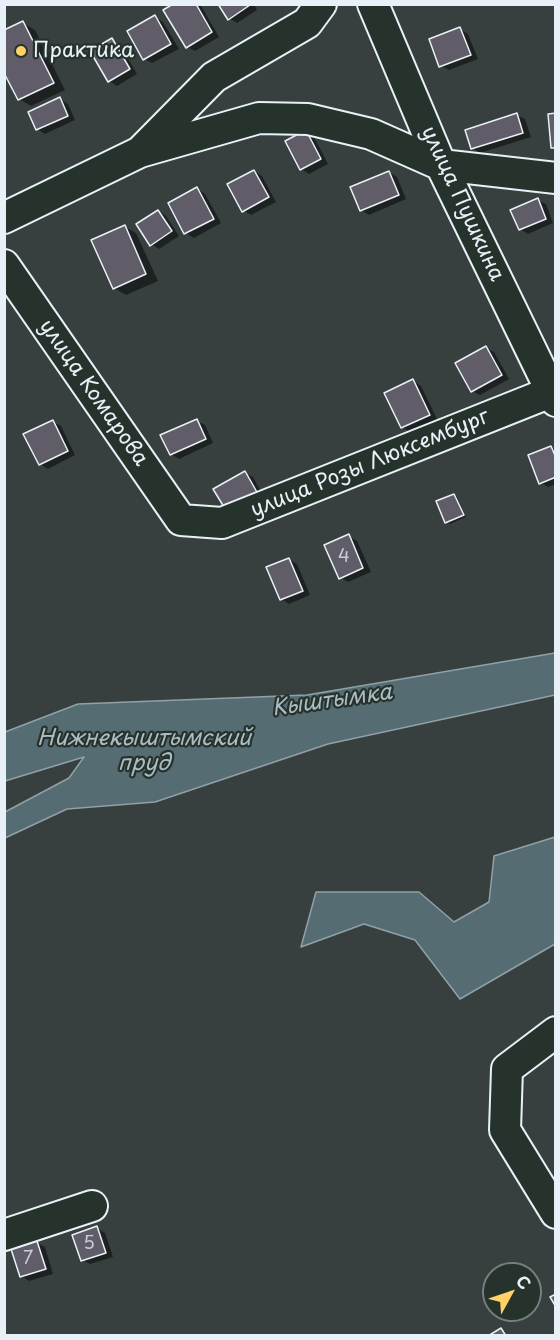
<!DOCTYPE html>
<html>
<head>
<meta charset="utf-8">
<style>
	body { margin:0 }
	#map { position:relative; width:560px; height:1340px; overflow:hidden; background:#38403f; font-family:"Playpen Sans",sans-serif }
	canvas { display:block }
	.frame { position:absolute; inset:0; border:6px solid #e8f1f8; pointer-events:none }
	.north { position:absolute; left:482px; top:1262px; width:60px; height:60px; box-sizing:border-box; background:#26332d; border:2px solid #747f7e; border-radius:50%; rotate:50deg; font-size:16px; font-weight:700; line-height:24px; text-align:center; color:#e8f1f8 }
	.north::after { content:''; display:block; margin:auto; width:21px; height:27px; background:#ffd166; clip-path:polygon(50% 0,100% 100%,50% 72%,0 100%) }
</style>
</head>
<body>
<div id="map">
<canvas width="560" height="1340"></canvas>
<div class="frame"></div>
<div class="north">С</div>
</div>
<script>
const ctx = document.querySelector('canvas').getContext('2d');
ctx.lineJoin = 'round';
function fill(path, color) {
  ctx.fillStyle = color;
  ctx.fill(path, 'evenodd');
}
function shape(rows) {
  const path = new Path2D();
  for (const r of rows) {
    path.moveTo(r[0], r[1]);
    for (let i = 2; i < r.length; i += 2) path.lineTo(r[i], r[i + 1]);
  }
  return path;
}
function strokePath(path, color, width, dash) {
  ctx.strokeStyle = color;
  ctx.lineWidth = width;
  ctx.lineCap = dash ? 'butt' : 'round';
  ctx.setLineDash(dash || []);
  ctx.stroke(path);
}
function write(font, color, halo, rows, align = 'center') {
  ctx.font = font + ' "Playpen Sans",sans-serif';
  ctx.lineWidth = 4.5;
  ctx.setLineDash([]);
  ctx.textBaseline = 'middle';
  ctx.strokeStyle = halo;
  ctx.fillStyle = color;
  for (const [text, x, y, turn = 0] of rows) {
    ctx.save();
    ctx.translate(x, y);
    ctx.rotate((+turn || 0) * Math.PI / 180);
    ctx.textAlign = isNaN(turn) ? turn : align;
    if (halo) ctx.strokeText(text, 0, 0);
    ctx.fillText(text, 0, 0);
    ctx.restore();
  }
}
const water = shape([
	[555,653,555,695,328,744,155,802,67,809,5,838,5,812,69,778,84,757,5,781,5,732,78,704,307,695,555,653],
	[555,837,555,944,460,999,415,940,364,924,301,947,316,892,419,892,454,922,489,902,494,856,555,837]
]);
fill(water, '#556c73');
strokePath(water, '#90a1a8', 1.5);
fill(shape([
	[176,4,200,4,219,37,195,51,187,47],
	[220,4,254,4,257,10,237,23,229,18],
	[155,17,163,22,179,49,152,63,144,59],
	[23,23,35,30,65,90,31,106,19,99],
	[460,29,468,34,478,59,449,70,441,66],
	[112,40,120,45,137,74,117,86,109,81],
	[60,99,68,104,75,120,45,134,37,129],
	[517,115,525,119,531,137,480,153,472,148],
	[306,132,314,137,328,164,309,174,301,169],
	[254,171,262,176,276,202,251,215,243,210],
	[389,172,397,177,406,199,369,215,361,210],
	[197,189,205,194,221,223,194,238,186,233,170,204],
	[537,200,546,204,553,223,528,234,520,229],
	[158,211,166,216,179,236,159,249,151,244],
	[124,226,136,233,158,281,126,295,114,288],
	[486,348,494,352,509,379,480,395,472,391],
	[413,381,421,386,437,419,410,432,402,427],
	[52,421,61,426,75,455,48,469,40,464],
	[197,421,205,425,213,443,179,459,171,454],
	[551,447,556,450,556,484,548,487,540,482],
	[245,473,253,477,265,499,236,516],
	[454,495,457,497,466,517,450,524,447,522],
	[349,536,357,541,371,572,348,582,340,577],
	[289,559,297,564,310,595,289,604,281,599],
	[97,1228,105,1233,113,1257,90,1264,82,1260],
	[37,1243,45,1247,53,1274,29,1281,21,1276]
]), '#0007');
const building = shape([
	[173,4,196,4,212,32,186,48,163,10,173,4],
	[218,4,250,4,250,5,228,20,218,4],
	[155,15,171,44,143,60,127,31,155,15],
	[23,21,54,83,18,100,4,73,4,30,23,21],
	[460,27,471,55,439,67,429,39,460,27],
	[112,38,130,69,108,82,90,51,112,38],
	[60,97,68,116,36,130,28,112,60,97],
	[517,113,523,133,471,149,465,130,517,113],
	[556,113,556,148,551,148,548,114,556,113],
	[306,130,321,159,300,170,285,141,306,130],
	[254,170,269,197,242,212,227,184,254,170],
	[389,171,399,195,360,211,350,187,389,171],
	[197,187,214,219,184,234,168,203,197,187],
	[538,198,546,219,519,230,510,210,538,198],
	[158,210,172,231,150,246,136,224,158,210],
	[125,225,146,274,113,289,91,240,125,225],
	[486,346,502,375,471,392,455,363,486,346],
	[413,379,430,415,401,428,384,393,413,379],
	[197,419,206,439,170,455,160,435,197,419],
	[53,420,68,451,39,465,23,434,53,420],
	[551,446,556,458,556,477,539,484,528,455,551,446],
	[245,471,258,494,227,512,213,489,245,471],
	[454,494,464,515,445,523,436,501,454,494],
	[349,534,363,568,339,579,324,545,349,534],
	[289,558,303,591,280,600,266,567,289,558],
	[97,1226,106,1253,81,1261,72,1235,97,1226],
	[37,1241,46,1269,20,1277,11,1249,37,1241],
	[556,1294,556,1307,550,1297,556,1294],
	[501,1328,506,1336,488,1336,501,1328]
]);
fill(building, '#615d68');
strokePath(building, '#e8f1f8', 1.5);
const minor = shape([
	[373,4,441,165,556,401],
	[140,152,259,118,308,119,371,134,441,165,556,178],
	[4,218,140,152,214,77,307,23,321,4],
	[4,265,181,520,222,523,556,390],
	[556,1032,507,1069,505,1130,556,1213],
	[4,1235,92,1206]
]);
strokePath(minor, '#e8f1f8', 34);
strokePath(minor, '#26332d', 30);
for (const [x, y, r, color] of [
	[21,51,6,"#ffd166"]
]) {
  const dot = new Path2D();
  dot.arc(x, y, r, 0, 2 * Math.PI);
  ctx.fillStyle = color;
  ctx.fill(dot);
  strokePath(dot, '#26332d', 2);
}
write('18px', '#c6ccd4', null, [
	["4",344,557],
	["5",89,1244],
	["7",28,1259]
]);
write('21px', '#e8f1f8', '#26332d', [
	["Практика",33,51]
], 'left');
write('21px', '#e8f1f8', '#26332d', [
	["улица Пушкина",462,204,65],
	["улица Комарова",93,393,55],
	["улица Розы Люксембург",370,464,-22]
]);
write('italic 22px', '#adbcc3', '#26332d', [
	["Кыштымка",332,701,-8],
	["Нижнекыштымский",144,739],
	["пруд",144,764]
]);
</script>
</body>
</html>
